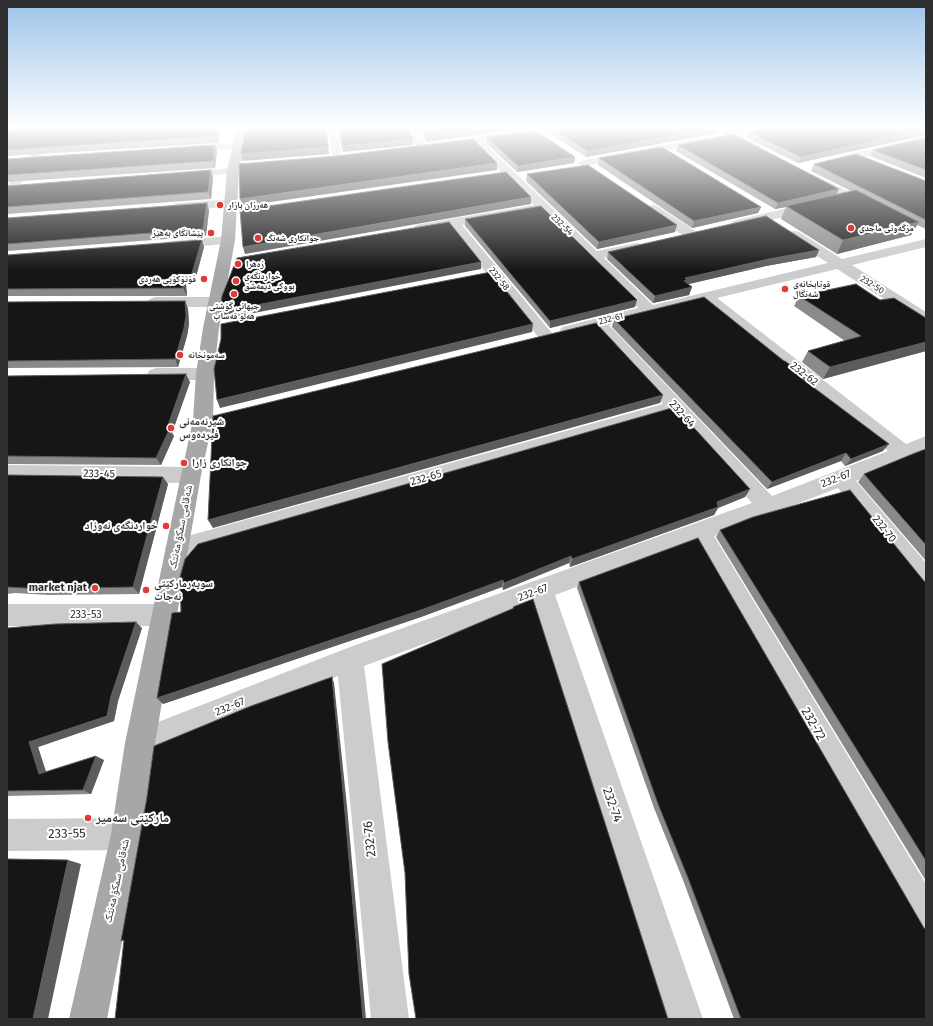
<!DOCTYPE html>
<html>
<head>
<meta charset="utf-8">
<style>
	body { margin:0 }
	#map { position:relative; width:933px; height:1026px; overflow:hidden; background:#fff; font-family:"Fira Sans",sans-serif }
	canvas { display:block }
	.frame { position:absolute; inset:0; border:8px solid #2f2f2f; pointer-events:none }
</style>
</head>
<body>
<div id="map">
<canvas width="933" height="1026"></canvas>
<div class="frame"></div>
</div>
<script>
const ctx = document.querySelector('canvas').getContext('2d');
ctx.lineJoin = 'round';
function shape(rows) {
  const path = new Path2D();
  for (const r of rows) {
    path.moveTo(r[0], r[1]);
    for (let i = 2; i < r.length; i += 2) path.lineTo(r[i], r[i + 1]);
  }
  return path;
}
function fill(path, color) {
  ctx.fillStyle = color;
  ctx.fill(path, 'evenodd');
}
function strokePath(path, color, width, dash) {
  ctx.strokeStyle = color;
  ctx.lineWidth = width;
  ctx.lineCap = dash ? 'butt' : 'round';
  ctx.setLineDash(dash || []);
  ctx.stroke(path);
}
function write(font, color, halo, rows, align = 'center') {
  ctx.font = font + ' "Fira Sans","Noto Naskh Arabic",sans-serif';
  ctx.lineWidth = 4;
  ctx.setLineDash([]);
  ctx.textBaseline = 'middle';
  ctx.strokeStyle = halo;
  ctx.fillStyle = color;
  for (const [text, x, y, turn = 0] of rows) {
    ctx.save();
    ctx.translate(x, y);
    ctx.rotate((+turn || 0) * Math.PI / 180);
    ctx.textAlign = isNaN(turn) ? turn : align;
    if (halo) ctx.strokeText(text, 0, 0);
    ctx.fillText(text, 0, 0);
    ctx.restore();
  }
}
fill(shape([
	[52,127,62,127,11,197,7,198,7,186,52,127],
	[328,127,338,127,342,158,341,160,333,160,332,158,328,127],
	[408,127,418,127,426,148,425,150,417,150,408,127],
	[547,127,574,127,569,130,483,142,597,251,637,243,642,244,644,247,642,250,604,258,653,305,828,263,789,238,787,235,789,232,794,231,799,232,842,259,926,239,926,247,852,265,926,312,926,324,920,322,837,269,717,298,906,444,926,436,926,451,856,481,926,563,926,590,917,587,838,488,714,536,926,884,926,933,914,928,695,543,555,595,703,1019,665,1019,533,604,364,666,409,1019,371,1019,338,676,140,758,130,753,125,743,130,733,350,647,752,503,672,414,177,557,169,555,165,548,169,541,177,539,663,404,594,328,568,335,562,333,560,330,562,327,638,308,541,211,462,225,551,332,553,335,551,338,545,340,539,338,449,227,421,232,416,231,414,228,416,225,421,224,534,205,473,144,444,148,439,145,444,142,547,127],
	[702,302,888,451,772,496,609,325,702,302],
	[711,127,724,127,760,146,761,148,756,151,752,150,711,127],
	[926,136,926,142,830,165,824,162,826,160,926,136],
	[707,137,712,140,711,142,583,166,577,163,583,160,707,137],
	[237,143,241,144,242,146,241,148,187,152,182,149,187,146,237,143],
	[233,168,237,169,239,171,237,173,182,178,178,177,176,175,178,173,182,172,233,168],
	[812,174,874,204,876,207,874,210,870,211,866,210,808,179,806,177,808,175,812,174],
	[232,199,236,200,238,203,236,206,178,211,174,210,172,207,174,204,178,203,232,199],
	[812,202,816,203,818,206,816,209,738,228,733,227,732,224,733,221,812,202],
	[653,205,657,206,695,231,697,234,695,237,685,237,649,212,647,209,649,206,653,205],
	[228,236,233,237,235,240,233,243,173,249,168,248,166,245,168,242,173,241,228,236],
	[155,297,216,297,221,299,224,302,221,305,216,307,155,307,150,305,147,302,150,299,155,297],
	[156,368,205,368,211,370,214,374,211,378,205,380,156,380,150,378,147,374,150,370,156,368],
	[7,465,191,467,198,470,201,475,198,480,191,483,7,481,7,465],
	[7,604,164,604,173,607,177,615,173,623,164,626,7,626,7,604],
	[127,818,138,823,143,834,138,845,127,850,7,851,7,819,127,818]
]), '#ccc');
fill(shape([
	[237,127,247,127,239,171,235,240,219,328,214,374,213,420,201,475,155,743,143,834,107,1019,69,1019,111,834,125,743,181,475,193,420,196,374,203,328,221,240,227,171,237,127]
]), '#a7a7a7');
fill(shape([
	[220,127,218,143,7,156,7,130],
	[419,127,534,127,426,142],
	[720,127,718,133,586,157,551,134,552,128],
	[728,127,751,127,734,130],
	[926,127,926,135,798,163,747,138,749,132],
	[486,137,575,157,574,163,517,172,486,143],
	[926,138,926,178,870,156,873,150],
	[215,145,217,151,215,168,7,182,7,159],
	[678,145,839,189,836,194,851,191,811,171,814,164,926,181,926,229,917,225,911,235,837,254,781,219,786,207,775,209,676,151],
	[599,158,761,207,758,213,692,228,598,165],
	[211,170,213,177,211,199,7,214,7,186],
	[527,174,675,232,597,249,526,181],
	[209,210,206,236,7,251,7,218],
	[465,219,635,307,550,328,465,226],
	[204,247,194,284,186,284,187,296,7,296,7,255],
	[819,250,816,257,766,266,688,284,692,287,689,295,653,303,607,259,608,252],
	[799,296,880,300,926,318,926,351,823,379,802,362,808,351,845,341,794,306],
	[185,301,188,309,189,324,187,336,178,367,7,368,7,302],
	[614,319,784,361,806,377,804,380,883,451,845,466,841,461,767,489,612,327],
	[7,376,190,382,172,433,174,436,161,465,7,464],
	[926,449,926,561,858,482,864,474],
	[7,475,168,484,139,594,49,595,15,593,7,594],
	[750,489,745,497,718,508,714,515,570,567,569,563,503,590,502,587,421,617,163,704,181,612],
	[720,530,926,582,926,881,716,537],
	[579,582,924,928,926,1019,734,1019,683,880,654,808,577,588],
	[7,628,142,628,118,701,114,721,38,747,46,772,104,760,91,794,7,796]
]), '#8a8a8a');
fill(shape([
	[217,127,220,127,218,143,216,136],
	[327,127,329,154,242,161,241,154],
	[491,127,534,127,426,142,426,136],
	[720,127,718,133,586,157,587,151],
	[735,127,751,127,734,130],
	[926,129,926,135,798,163,801,157],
	[413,139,413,145,343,152,342,146],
	[215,145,217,151,215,168,213,161],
	[575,157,574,163,517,172,518,166],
	[497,163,497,170,242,206,240,199],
	[211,170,213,177,211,199,208,192],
	[839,189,836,195,786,206,786,207,775,209,778,203],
	[531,197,531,204,245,254,243,247],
	[207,203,209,210,206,236,203,229],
	[761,207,758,213,692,228,694,221],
	[919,222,911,235,837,254,843,240],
	[677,225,675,232,597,249,599,242],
	[202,240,204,247,194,284,191,276],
	[819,250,816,257,766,266,685,285,681,288,685,278,769,259],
	[481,262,481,269,223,319,220,312],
	[182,277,186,284,187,296,183,288],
	[692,287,689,295,653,303,655,296],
	[637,300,635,307,550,328,550,321],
	[185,301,188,309,189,324,187,336,178,367,175,359],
	[533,324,532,332,220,408,217,400],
	[926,342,926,351,823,379,830,367],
	[186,374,190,382,172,433,174,436,161,465,156,458],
	[663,395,660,403,213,528,208,520],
	[889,444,883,451,845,466,851,459],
	[846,453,841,461,767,489,772,482],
	[163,477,168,484,139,594,133,587],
	[750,489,745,497,718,508,714,515,570,567,572,559],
	[571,556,569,563,503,590,504,583],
	[503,580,502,587,421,617,163,704,157,698],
	[136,622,142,628,118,701,114,721,38,747,48,778,39,774,29,742,111,696],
	[332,677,334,683,347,806,366,1019,363,1019],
	[96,756,104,760,91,794,83,790],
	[68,860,81,864,48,1019,33,1019]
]), '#5c5c5c');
const building = shape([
	[57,127,217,127,216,136,7,150,7,130,57,127],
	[246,127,326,127,328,147,241,154,246,127],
	[339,127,408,127,413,139,342,146,339,127],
	[422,127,491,127,426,136,422,127],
	[557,127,720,127,587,151,552,128,557,127],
	[771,127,926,127,926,129,801,157,749,132,771,127],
	[536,131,575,157,518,166,486,137,536,131],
	[733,134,839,189,778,203,678,145,733,134],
	[926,138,926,170,873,150,926,138],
	[473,139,497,163,240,199,239,164,336,156,473,139],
	[215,145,213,161,7,175,7,159,215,145],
	[662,147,761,207,694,221,599,158,662,147],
	[856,154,926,181,926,220,814,164,856,154],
	[588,165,677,225,599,242,527,174,588,165],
	[211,170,208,192,7,207,7,186,211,170],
	[506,172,531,197,243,247,240,210,506,172],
	[856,190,919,222,843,240,786,206,856,190],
	[207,203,203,229,7,244,7,218,207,203],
	[541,206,637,300,550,321,465,219,541,206],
	[766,216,819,250,769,259,685,278,687,280,684,281,692,287,655,296,608,252,766,216],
	[449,222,481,262,220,312,222,296,237,258,449,222],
	[202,240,191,276,182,277,183,288,7,289,7,255,202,240],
	[491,272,533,324,217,400,214,369,221,339,221,324,491,272],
	[856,284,880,300,894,298,926,318,926,342,830,367,808,351,861,336,799,296,856,284],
	[704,297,784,361,785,361,806,377,801,378,889,444,851,459,846,453,772,482,614,319,704,297],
	[185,301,186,316,184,328,175,359,7,361,7,302,185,301],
	[596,323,663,395,208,520,213,416,596,323],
	[186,374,167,428,170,428,156,458,7,456,7,376,186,374],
	[675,407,750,489,717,502,718,507,572,559,571,556,504,583,503,580,421,610,157,698,172,613,181,612,180,577,185,559,198,544,675,407],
	[926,449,926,545,864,474,915,453,926,449],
	[7,475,163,477,133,587,42,589,7,587,7,475],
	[850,490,924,581,926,582,926,861,720,530,753,517,850,490],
	[698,538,924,928,926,929,926,1019,741,1019,688,878,658,804,579,582,698,538],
	[533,599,668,1019,416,1019,409,974,405,873,388,742,382,664,514,608,513,607,533,599],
	[136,622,111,696,107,716,29,742,39,774,96,756,83,790,7,791,7,628,55,624,136,622],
	[332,677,344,802,363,1019,115,1019,124,940,121,941,147,797,154,746,251,706,332,677],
	[7,859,68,860,33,1019,7,1019,7,859]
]);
fill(building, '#161616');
strokePath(building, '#5c5c5c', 1);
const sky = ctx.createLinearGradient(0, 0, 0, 271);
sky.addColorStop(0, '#9cc4ea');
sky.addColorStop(0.47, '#fff');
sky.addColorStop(1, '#ffffff00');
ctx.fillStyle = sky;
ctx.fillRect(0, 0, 933, 271);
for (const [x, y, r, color] of [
	[220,205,4,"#e33935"],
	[851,228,4,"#e33935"],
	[211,233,4,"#e33935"],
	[258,238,4,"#e33935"],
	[238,264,4,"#e33935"],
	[204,279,4,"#e33935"],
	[236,281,4,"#e33935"],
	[785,289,4,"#e33935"],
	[234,294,4,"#e33935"],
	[180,355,4,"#e33935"],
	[171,428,4,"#e33935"],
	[184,463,4,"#e33935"],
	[166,526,4,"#e33935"],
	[95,588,4,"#e33935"],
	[146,590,4,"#e33935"],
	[88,818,4,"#e33935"]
]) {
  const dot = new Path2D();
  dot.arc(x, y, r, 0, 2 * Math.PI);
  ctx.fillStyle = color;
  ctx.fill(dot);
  strokePath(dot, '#fff', 1.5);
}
write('bold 9px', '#2f2f2f', '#fff', [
	["هەرزان بازاڕ",228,205],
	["مزگەوتی ماجدی",859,228],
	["پێشانگای بەهێز",203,233,"right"],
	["جوانکاری شەنگ",266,238],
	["زەهرا",246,264],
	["خواردنگەی",244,276],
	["بووکی دیمەشق",244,286],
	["فۆتۆکۆپی هەردی",196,279,"right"],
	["قوتابخانەی",793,284],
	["شەنگال",793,294],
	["جیهانی گۆشتی",234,306,"center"],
	["هەڵۆ قەساب",234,316,"center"],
	["سەمونخانە",188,355]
], 'left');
write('9px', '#2f2f2f', '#fff', [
	["232-54",562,225,44],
	["232-58",499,279,51],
	["232-50",872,285,32],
	["232-61",611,319,-14]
]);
write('11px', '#2f2f2f', '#fff', [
	["232-62",804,374,38],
	["232-64",682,414,47],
	["233-45",99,474,1],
	["232-65",426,478,-16],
	["232-67",836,479,-21],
	["شەقامی سمکۆ مەنتک",181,527,-79],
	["232-70",884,529,51],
	["232-67",533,593,-20],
	["233-53",86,615],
	["232-67",230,707,-22],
	["شەقامی سمکۆ مەنتک",117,881,-78]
]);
write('bold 11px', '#2f2f2f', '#fff', [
	["شیرنەمەنی",179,422],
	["فیردەوس",179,435],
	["جوانکاری زارا",192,463],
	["خواردنگەی نەوزاد",158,526,"right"],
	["سوپەرمارکێتی",154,584],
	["نەجات",154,597],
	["market njat",87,588,"right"]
], 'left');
write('13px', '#2f2f2f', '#fff', [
	["232-72",813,724,60],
	["232-74",612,805,71],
	["233-55",67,834,-1],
	["232-76",370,839,-96]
]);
write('bold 13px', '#2f2f2f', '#fff', [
	["مارکێتی سەمیر",96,818]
], 'left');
</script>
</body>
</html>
